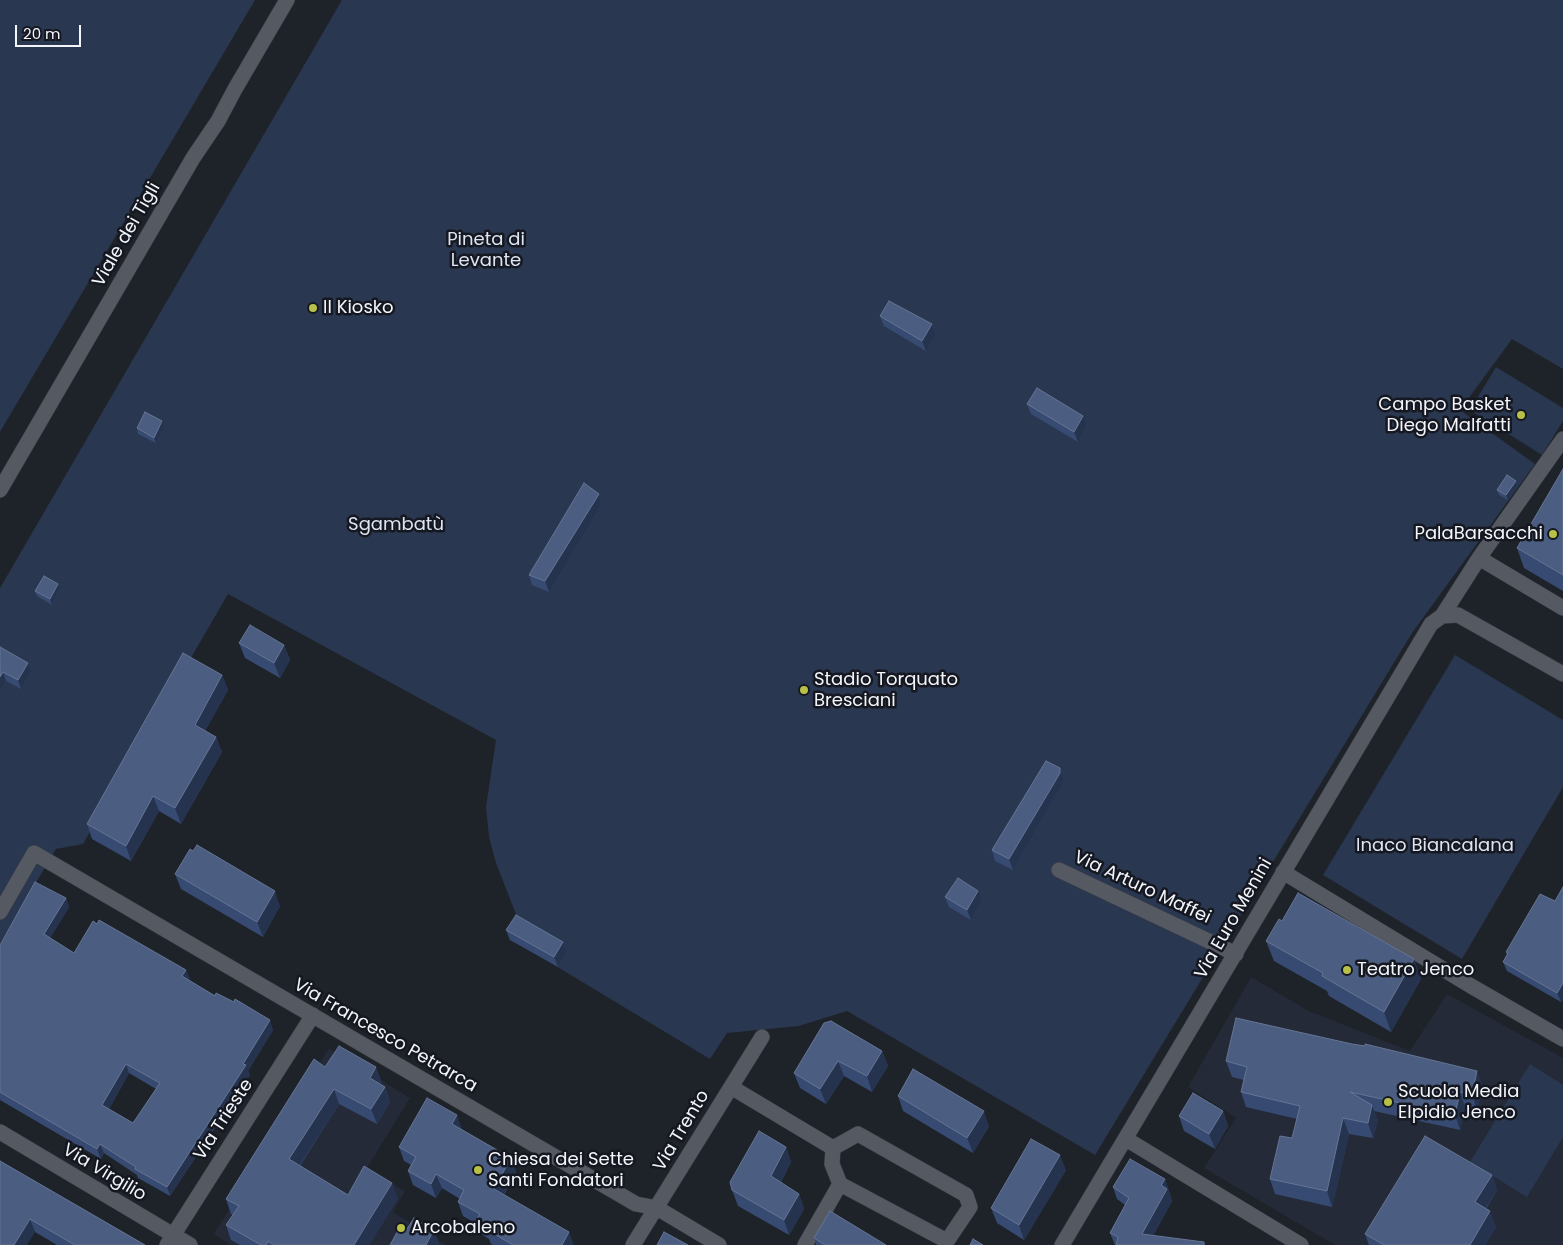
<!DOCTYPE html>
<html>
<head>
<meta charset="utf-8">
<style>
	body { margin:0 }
	#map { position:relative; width:1563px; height:1245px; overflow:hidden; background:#1e2229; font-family:Poppins,sans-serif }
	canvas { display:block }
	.scale { position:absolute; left:15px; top:25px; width:66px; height:22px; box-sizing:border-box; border:2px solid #f2f5fa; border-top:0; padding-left:6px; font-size:15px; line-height:18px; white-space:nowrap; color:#f2f5fa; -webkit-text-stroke:4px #151820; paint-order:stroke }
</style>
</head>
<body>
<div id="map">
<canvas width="1563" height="1245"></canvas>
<div class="scale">20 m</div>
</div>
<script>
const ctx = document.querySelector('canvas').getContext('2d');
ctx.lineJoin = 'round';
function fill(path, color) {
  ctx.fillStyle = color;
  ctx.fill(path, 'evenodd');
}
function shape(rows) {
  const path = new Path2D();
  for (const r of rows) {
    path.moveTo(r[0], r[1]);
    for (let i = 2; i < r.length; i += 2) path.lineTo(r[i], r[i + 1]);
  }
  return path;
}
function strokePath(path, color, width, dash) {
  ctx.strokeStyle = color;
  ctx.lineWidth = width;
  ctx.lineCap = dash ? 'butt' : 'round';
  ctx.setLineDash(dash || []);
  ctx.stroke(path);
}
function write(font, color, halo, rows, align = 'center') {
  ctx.font = font + ' Poppins,sans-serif';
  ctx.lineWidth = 5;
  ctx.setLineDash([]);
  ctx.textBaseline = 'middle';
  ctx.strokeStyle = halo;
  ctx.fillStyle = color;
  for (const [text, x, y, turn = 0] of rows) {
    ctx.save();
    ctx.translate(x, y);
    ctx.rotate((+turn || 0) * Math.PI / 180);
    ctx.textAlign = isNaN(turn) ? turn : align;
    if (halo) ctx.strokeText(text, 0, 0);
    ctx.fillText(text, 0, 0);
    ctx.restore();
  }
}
fill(shape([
	[1251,977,1309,1011,1410,1051,1447,994,1563,1058,1563,1245,1335,1245,1204,1168,1236,1118,1188,1087],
	[329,1048,410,1098,367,1168,405,1191,393,1212,446,1245,231,1245,214,1234]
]), '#242a37');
fill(shape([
	[0,0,255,0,0,432],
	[342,0,1563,0,1563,369,1512,339,1460,410,1535,464,1412,633,1095,1155,847,1011,799,1026,727,1033,710,1059,511,939,519,922,496,863,489,837,486,807,496,740,228,594,83,844,56,849,0,943,0,588],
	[1496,367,1563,408,1563,421,1542,455,1470,410],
	[1455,655,1563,720,1563,787,1462,959,1323,875],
	[1530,1064,1563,1085,1563,1137,1527,1197,1470,1162]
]), '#2a3750');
const minor = shape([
	[0,490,193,158,218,121,235,89,287,0],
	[1479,558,1563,608],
	[1442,616,1479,558,1563,439],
	[1059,870,1236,954],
	[1283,872,1471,986,1563,1039],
	[0,912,34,853,636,1204,657,1208,719,1245],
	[731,1087,833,1148],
	[0,1132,190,1245],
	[858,1134,966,1195,970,1207,947,1241,840,1184,832,1164,833,1148,858,1134],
	[1126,1139,1301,1245],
	[167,1245,313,1015],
	[633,1245,762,1037],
	[805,1245,840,1184],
	[1062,1245,1431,624,1442,616,1458,615,1563,674]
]);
strokePath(minor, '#3b3e45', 16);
strokePath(minor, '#555962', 15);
fill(shape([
	[880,316,932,324,936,335,926,351,884,326],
	[1027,404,1083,416,1087,426,1078,442,1031,414],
	[164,427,156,443,138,434,137,428],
	[1563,469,1563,591,1524,568,1517,548],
	[1516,481,1518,486,1508,500,1499,495,1497,490],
	[599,494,602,504,549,592,532,585,529,575],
	[60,589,52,605,37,596,35,591],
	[239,643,284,645,290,660,280,678,245,658],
	[0,647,31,672,21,689,6,681,0,692],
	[222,675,228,690,205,731,216,737,222,752,181,824,159,811,131,861,92,839,87,824],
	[1060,768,1064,778,1063,783,1013,870,995,861,992,850],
	[175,874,280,906,263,937,181,889],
	[1563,887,1563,999,1561,1002,1507,971,1503,962,1507,955,1506,952,1555,901],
	[945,897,982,901,971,920,949,907],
	[66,898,69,907,50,938,74,953,190,979,189,980,273,1030,248,1071,250,1075,170,1196,138,1178,137,1175,104,1153,101,1159,0,1100,0,945],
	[129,1073,156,1089,133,1123,109,1109],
	[1282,921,1414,959,1421,979,1391,1032,1329,996,1327,991,1274,961,1266,941],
	[506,930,563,942,567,952,558,967,510,940],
	[831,1021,882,1051,888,1066,872,1092,844,1076,826,1104,800,1088,794,1073],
	[1226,1061,1483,1086,1477,1110,1465,1107,1460,1130,1374,1111,1378,1120,1373,1138,1349,1134,1332,1207,1275,1194,1270,1179,1292,1138,1297,1119,1246,1107,1241,1092,1244,1080,1232,1077],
	[325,1067,382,1082,380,1084,385,1087,390,1102,377,1124,339,1104,300,1166,348,1195,398,1198,369,1245,240,1245,231,1240,226,1225,233,1215,231,1214,226,1199],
	[898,1096,989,1126,973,1153,903,1111],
	[1223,1111,1228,1126,1215,1149,1184,1131,1179,1116],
	[462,1129,462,1130,511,1158,516,1172,504,1195,574,1245,493,1245,491,1244,489,1239,481,1234,477,1224,463,1216,458,1202,460,1199,442,1188,436,1198,413,1185,408,1171,411,1165,404,1161,399,1147],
	[786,1147,791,1162,781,1182,799,1194,804,1209,789,1235,738,1206,732,1190],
	[0,1161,145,1245,57,1245,35,1232],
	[1066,1170,1024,1240,997,1223,991,1208],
	[1492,1175,1497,1190,1486,1209,1496,1227,1485,1245,1369,1245,1365,1234],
	[1165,1179,1172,1201,1153,1236,1204,1242,1205,1245,1115,1245,1110,1233,1125,1205,1117,1199,1113,1187],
	[814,1238,886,1245,816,1245]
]), '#374b72');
fill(shape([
	[932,324,936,335,926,351,922,341],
	[1083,416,1087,426,1078,442,1074,432],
	[162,421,164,427,156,443,154,438],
	[1516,481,1518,486,1508,500,1506,495],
	[599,494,602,504,549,592,545,581],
	[58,584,60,589,52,605,50,599],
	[284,645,290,660,280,678,274,663],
	[28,663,31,672,21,689,18,680],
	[3,672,6,681,0,692,0,677],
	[222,675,228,690,200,740,195,725],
	[216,737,222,752,181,824,175,808],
	[1060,768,1064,778,1063,783,1013,870,1009,859],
	[153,796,159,811,131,861,126,846],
	[275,891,280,906,263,937,257,922],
	[978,891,982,901,971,920,967,910],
	[66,898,69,907,47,944,44,934],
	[563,942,567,952,558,967,554,957],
	[1414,959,1421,979,1391,1032,1384,1012],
	[186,970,190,979,186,986,182,976],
	[1563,983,1563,999,1561,1002,1557,993],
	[270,1020,273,1030,248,1071,250,1075,170,1196,167,1187],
	[882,1051,888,1066,872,1092,867,1076],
	[838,1061,844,1076,826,1104,820,1089],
	[126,1064,129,1073,106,1114,102,1105],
	[376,1067,382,1082,376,1093,370,1078],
	[1477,1071,1483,1086,1477,1110,1472,1094],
	[385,1087,390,1102,377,1124,371,1109],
	[334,1089,339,1104,294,1174,289,1159],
	[1460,1092,1465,1107,1460,1130,1455,1115],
	[1372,1105,1378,1120,1373,1138,1368,1123],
	[984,1111,989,1126,973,1153,967,1138],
	[1223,1111,1228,1126,1215,1149,1209,1134],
	[457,1115,462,1129,457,1138,452,1124],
	[1343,1118,1349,1134,1332,1207,1327,1191],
	[100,1144,104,1153,101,1159,97,1149],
	[786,1147,791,1162,776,1191,771,1176],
	[1060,1155,1066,1170,1024,1240,1019,1225],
	[511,1158,516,1172,499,1203,494,1189],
	[436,1174,442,1188,436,1198,431,1184],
	[1492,1175,1497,1190,1480,1217,1475,1202],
	[1165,1179,1172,1201,1148,1245,1142,1234],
	[392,1183,398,1198,369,1245,354,1245],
	[799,1194,804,1209,789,1235,784,1220],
	[1490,1211,1496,1227,1485,1245,1470,1245],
	[30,1219,35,1232,27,1245,14,1245],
	[434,1230,440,1245,426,1245],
	[569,1232,574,1245,562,1245]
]), '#25334f');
const building = shape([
	[889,301,932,324,922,341,880,316,889,301],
	[1037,388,1083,416,1074,432,1027,404,1037,388],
	[145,412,162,421,154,438,137,428,145,412],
	[1563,469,1563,575,1517,548,1563,469],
	[1507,475,1516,481,1506,495,1497,490,1507,475],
	[584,483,599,494,545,581,529,575,584,483],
	[44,576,58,584,50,599,35,591,44,576],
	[250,625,284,645,274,663,239,643,250,625],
	[0,647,28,663,18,680,3,672,0,677,0,647],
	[183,653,222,675,195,725,216,737,175,808,153,796,126,846,87,824,183,653],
	[1046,761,1060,768,1060,773,1009,859,992,850,1046,761],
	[197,845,275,891,257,922,175,874,190,849,193,851,197,845],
	[958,878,978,891,967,910,945,897,958,878],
	[35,882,66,898,44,934,74,953,93,921,97,924,99,920,186,970,182,976,215,996,216,993,234,1002,235,999,270,1020,243,1064,246,1065,167,1187,135,1169,136,1167,100,1144,97,1149,0,1092,0,945,35,882],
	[126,1064,160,1083,133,1123,102,1105,126,1064],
	[1563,887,1563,983,1557,993,1503,962,1508,953,1506,952,1540,894,1555,901,1563,887],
	[1298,893,1414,959,1384,1012,1322,976,1323,973,1266,941,1279,919,1282,921,1298,893],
	[516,915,563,942,554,957,506,930,516,915],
	[1236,1018,1352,1044,1365,1046,1365,1044,1477,1071,1472,1094,1460,1092,1455,1115,1350,1092,1372,1105,1368,1123,1343,1118,1327,1191,1270,1179,1280,1136,1292,1138,1300,1106,1241,1092,1247,1067,1226,1061,1236,1018],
	[831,1021,882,1051,867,1076,838,1061,820,1089,794,1073,824,1023,831,1021],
	[339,1046,376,1067,370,1078,385,1087,371,1109,334,1089,289,1159,348,1195,364,1166,392,1183,354,1245,274,1245,268,1241,266,1245,261,1245,226,1225,239,1206,226,1199,314,1059,325,1067,339,1046],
	[913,1069,984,1111,967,1138,898,1096,913,1069],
	[1193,1093,1223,1111,1209,1134,1179,1116,1193,1093],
	[427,1098,457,1115,452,1124,511,1158,494,1189,569,1232,562,1245,513,1245,486,1229,487,1227,476,1220,480,1214,458,1202,464,1190,436,1174,431,1184,408,1171,416,1157,399,1147,427,1098],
	[759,1131,786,1147,771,1176,799,1194,784,1220,732,1190,730,1182,759,1131],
	[1425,1136,1492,1175,1475,1202,1490,1211,1470,1245,1384,1245,1365,1234,1425,1136],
	[1031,1139,1060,1155,1019,1225,991,1208,1031,1139],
	[1130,1159,1165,1179,1161,1185,1167,1189,1142,1234,1204,1242,1204,1245,1116,1245,1118,1237,1110,1233,1129,1198,1113,1187,1130,1159],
	[0,1161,145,1245,75,1245,30,1219,14,1245,0,1245,0,1161],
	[830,1211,886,1245,825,1245,814,1238,830,1211],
	[414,1218,434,1230,426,1245,390,1245,401,1225,407,1229,414,1218],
	[664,1232,688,1245,657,1245,664,1232],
	[973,1239,983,1245,970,1245,973,1239]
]);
fill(building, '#4b5d81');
strokePath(building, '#657594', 1);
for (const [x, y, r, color] of [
	[313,308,5,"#b8c147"],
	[1521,415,5,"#b8c147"],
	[1553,534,5,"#b8c147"],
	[804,690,5,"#b8c147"],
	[1347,970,5,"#b8c147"],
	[1388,1102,5,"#b8c147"],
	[478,1170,5,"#b8c147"],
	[401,1228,5,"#b8c147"]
]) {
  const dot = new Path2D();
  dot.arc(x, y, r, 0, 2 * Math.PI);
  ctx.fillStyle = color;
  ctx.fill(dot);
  strokePath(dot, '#151820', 2);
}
write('18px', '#f2f5fa', '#151820', [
	["Viale dei Tigli",127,235,-60],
	["Via Arturo Maffei",1142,888,25],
	["Via Euro Menini",1234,919,-60],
	["Via Francesco Petrarca",385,1036,30],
	["Via Trieste",224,1120,-57],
	["Via Trento",682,1131,-59],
	["Via Virgilio",104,1173,31]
]);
write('18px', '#dde5f3', '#151820', [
	["Pineta di",486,240],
	["Levante",486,261],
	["Sgambatù",396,525],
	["Inaco Biancalana",1435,846]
]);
write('18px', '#f2f5fa', '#151820', [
	["Il Kiosko",323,308],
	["Campo Basket",1511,405,"right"],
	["Diego Malfatti",1511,426,"right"],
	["PalaBarsacchi",1543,534,"right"],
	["Stadio Torquato",814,680],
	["Bresciani",814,701],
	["Teatro Jenco",1357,970],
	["Scuola Media",1398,1092],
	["Elpidio Jenco",1398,1113],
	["Chiesa dei Sette",488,1160],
	["Santi Fondatori",488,1181],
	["Arcobaleno",411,1228]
], 'left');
</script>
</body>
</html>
